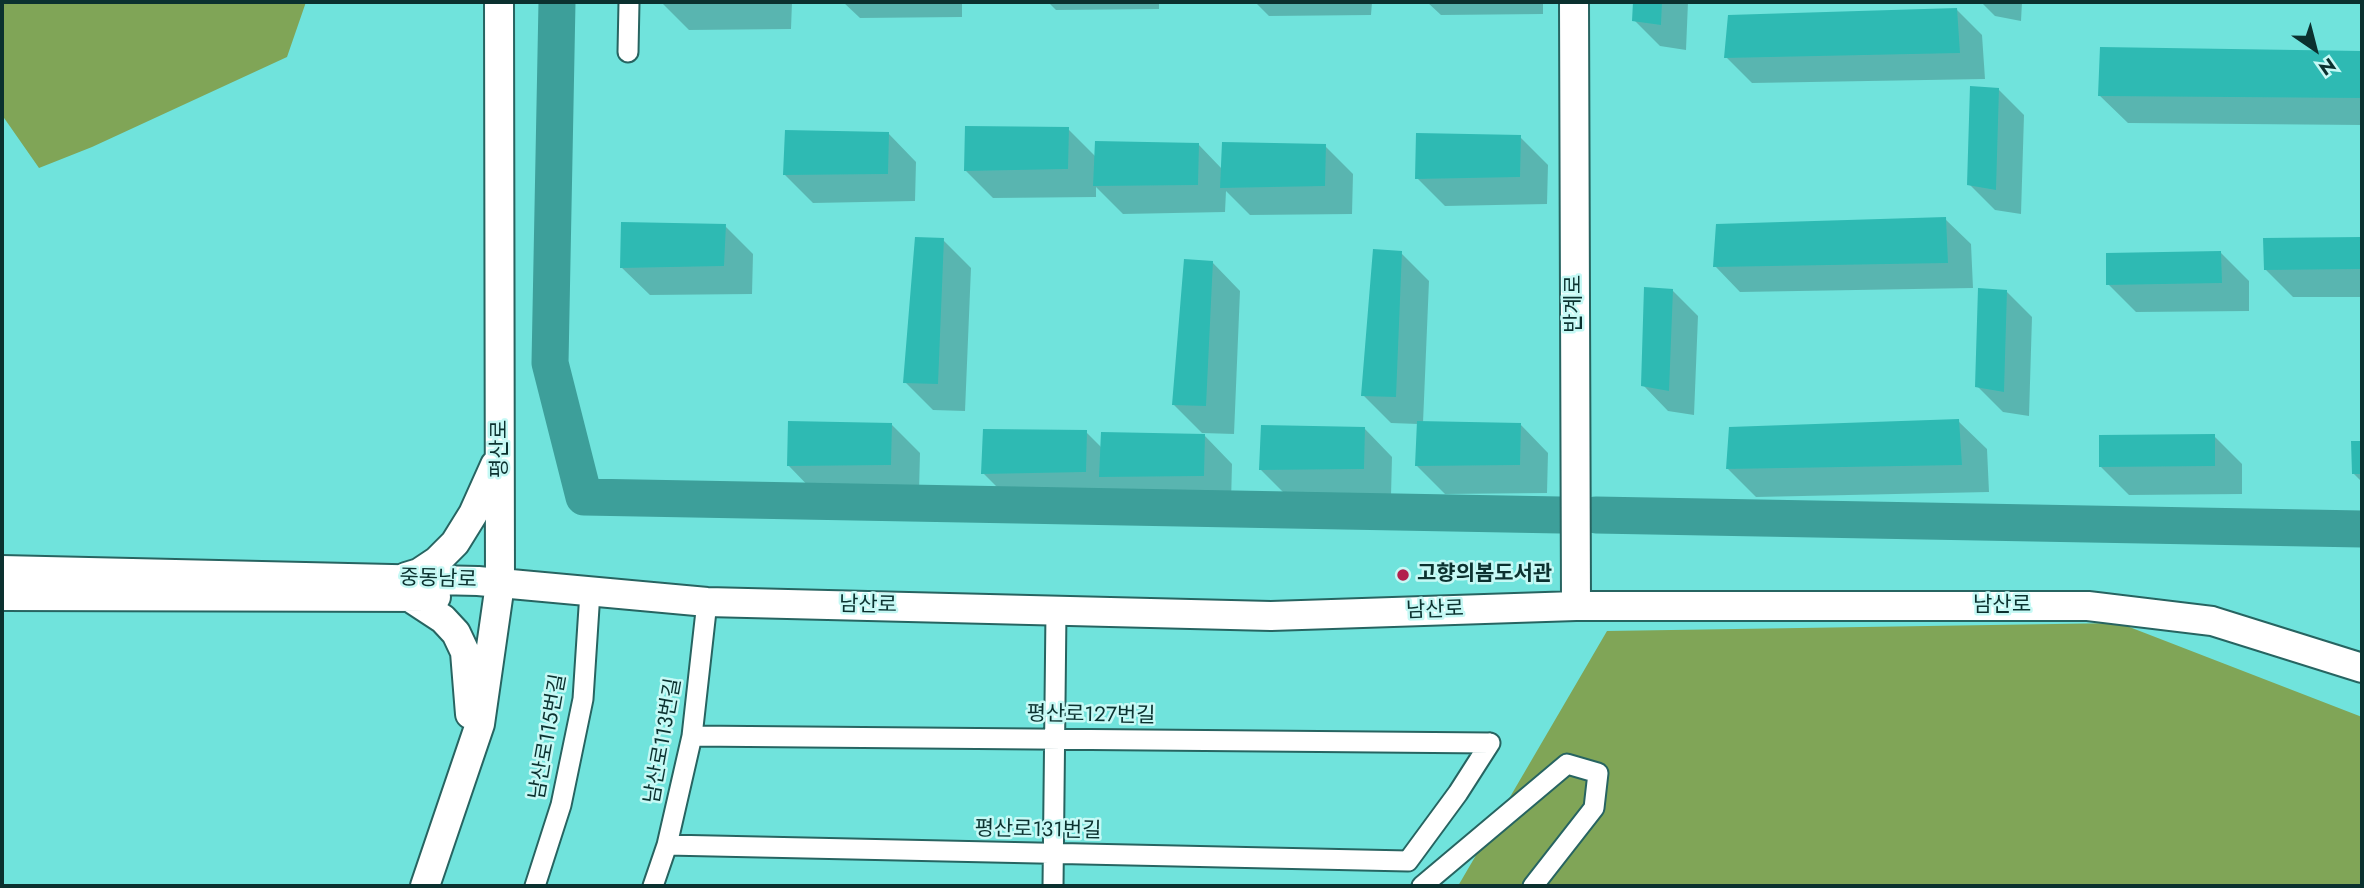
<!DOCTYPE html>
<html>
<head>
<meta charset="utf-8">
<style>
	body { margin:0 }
	#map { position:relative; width:2364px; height:888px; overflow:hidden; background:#70e3dc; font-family:Jost,sans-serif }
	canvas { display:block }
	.frame { position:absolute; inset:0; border:4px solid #0b312f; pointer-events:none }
	.north { position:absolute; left:2280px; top:14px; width:70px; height:70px; -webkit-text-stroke:5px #c6f9f5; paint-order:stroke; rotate:145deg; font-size:19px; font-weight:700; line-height:28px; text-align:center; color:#0b312f }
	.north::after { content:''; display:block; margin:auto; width:24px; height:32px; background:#0b312f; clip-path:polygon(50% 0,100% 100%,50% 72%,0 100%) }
</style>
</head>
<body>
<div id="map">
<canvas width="2364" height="888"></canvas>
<div class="frame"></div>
<div class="north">N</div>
</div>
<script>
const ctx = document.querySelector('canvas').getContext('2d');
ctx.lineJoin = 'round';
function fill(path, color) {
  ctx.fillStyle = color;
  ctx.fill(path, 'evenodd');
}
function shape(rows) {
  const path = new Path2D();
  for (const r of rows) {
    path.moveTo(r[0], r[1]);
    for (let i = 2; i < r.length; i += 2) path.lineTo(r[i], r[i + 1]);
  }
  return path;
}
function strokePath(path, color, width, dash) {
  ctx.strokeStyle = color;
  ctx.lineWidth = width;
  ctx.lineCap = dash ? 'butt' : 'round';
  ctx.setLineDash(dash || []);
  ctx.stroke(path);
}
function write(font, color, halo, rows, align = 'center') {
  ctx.font = font + ' Jost,"Noto Sans KR",sans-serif';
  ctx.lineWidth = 5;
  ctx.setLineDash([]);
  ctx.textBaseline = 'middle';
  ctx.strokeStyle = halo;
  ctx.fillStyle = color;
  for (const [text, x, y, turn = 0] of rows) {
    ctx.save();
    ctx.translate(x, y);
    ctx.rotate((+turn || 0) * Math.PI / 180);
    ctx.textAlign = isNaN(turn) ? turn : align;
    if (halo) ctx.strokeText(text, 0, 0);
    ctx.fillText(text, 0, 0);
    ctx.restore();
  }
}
fill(shape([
	[2,2,306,2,287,57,92,147,39,168,2,115],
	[2119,623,2362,717,2362,886,1458,886,1607,631]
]), '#80a557');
fill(shape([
	[661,2,792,2,791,29,689,30],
	[843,2,962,2,962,17,860,18],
	[1048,2,1159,2,1159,9,1056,10],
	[1255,2,1372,2,1371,15,1269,16],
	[1427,2,1543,2,1543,14,1441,15],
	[1635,2,1688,2,1686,50,1660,46,1634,20],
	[1981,2,2022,2,2021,21,1995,16],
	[1957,10,1982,35,1985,79,1752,83,1726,57],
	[2102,48,2362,52,2362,125,2128,123,2099,95],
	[1998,89,2024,115,2021,214,1995,210,1969,184],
	[1068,129,1096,157,1198,144,1222,169,1325,146,1353,174,1352,214,1250,215,1226,191,1225,212,1123,214,1096,187,1096,197,993,198,965,170],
	[888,133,916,162,915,201,813,203,785,175],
	[1520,137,1548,165,1547,204,1445,206,1417,178],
	[1945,219,1971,244,1973,288,1740,292,1715,266],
	[725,226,753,254,752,294,650,295,621,267],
	[2362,238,2362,297,2293,297,2265,269,2265,240],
	[943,240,971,268,965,411,933,410,905,382],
	[1401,253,1429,281,1423,423,1520,424,1548,453,1547,493,1445,494,1417,466,1418,424,1391,423,1363,395],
	[2221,253,2249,281,2249,311,2136,312,2108,284],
	[1212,262,1240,291,1234,434,1202,433,1174,405],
	[1672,290,1698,316,1694,415,1668,411,1643,385],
	[2006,291,2032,317,2029,416,2003,412,1977,386],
	[1958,421,1987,449,1989,492,1756,497,1728,469],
	[892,425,920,453,919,492,816,494,788,465],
	[1364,428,1392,457,1391,496,1289,498,1261,470],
	[1086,432,1102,448,1204,435,1232,464,1231,503,1129,505,1114,489,1113,500,1011,501,983,473],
	[2214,436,2242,464,2242,494,2129,495,2101,467],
	[2353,443,2362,443,2362,482,2353,473]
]), '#0003');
strokePath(shape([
	[557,2,550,363,584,497,1560,515],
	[1596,515,2362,529]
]), '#3d9f9a', 37);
fill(shape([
	[1633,2,1662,2,1661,25,1632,21],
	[1957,8,1960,53,1724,58,1728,15],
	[2100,47,2362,51,2362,98,2098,96],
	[1970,86,1999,88,1996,190,1967,185],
	[965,126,1069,127,1068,169,964,171],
	[785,130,889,132,888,174,783,175],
	[1416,133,1521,135,1520,177,1415,179],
	[1095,141,1199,143,1198,185,1093,186],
	[1222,142,1326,144,1325,186,1220,188],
	[1946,217,1948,263,1713,267,1716,224],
	[621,222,726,224,724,266,620,268],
	[915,237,944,238,938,384,903,383],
	[2362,237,2362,269,2264,270,2263,238],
	[1373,249,1402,251,1396,397,1361,396],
	[2221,251,2222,283,2106,285,2106,253],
	[1184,259,1213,261,1206,406,1172,405],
	[1644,287,1673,289,1669,391,1641,386],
	[1978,288,2007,290,2004,392,1975,387],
	[1959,419,1962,465,1726,469,1729,427],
	[788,421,892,423,891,465,787,466],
	[1417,421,1521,423,1520,465,1415,466],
	[1261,425,1365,427,1364,469,1259,470],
	[983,429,1087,430,1086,472,981,474],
	[1101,432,1205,434,1204,476,1099,477],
	[2215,434,2215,466,2099,467,2099,435],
	[2351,441,2362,441,2362,474,2352,474]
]), '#2ebab3');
const street = shape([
	[628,52,629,2],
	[692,736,1490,743],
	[667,845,1408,861,1458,793,1490,743],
	[535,886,561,805,583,699,590,592],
	[653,886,667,845,692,736,707,602],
	[1053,886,1056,611],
	[1422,886,1567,764,1598,773,1594,808,1533,886]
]);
const secondary = shape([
	[1574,2,1576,606],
	[2,570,478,581,707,602,1271,616,1576,606,2088,606,2212,621,2362,668],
	[406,577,419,573,437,561,455,543,473,514,495,465],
	[2,596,436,597],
	[411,598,443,619,456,633,465,652,470,714],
	[425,886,480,724,500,584,499,2]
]);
strokePath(street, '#276461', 23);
strokePath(secondary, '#276461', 32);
strokePath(street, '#fff', 19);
strokePath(secondary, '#fff', 28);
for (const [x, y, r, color] of [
	[1403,575,7,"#b2214d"]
]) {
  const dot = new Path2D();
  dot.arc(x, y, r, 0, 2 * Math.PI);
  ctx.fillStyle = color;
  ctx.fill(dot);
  strokePath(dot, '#c6f9f5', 2.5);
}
write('21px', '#0b312f', '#c6f9f5', [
	["반계로",1575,304,-90],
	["평산로",501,449,-90],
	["중동남로",438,580,2],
	["남산로",868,606,1],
	["남산로",2002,606],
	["남산로",1435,611,-2],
	["평산로127번길",1091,716,1],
	["남산로115번길",549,737,-80],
	["남산로113번길",664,741,-80],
	["평산로131번길",1038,831,1]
]);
write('bold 21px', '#0b312f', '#c6f9f5', [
	["고향의봄도서관",1417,575]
], 'left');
</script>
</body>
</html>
